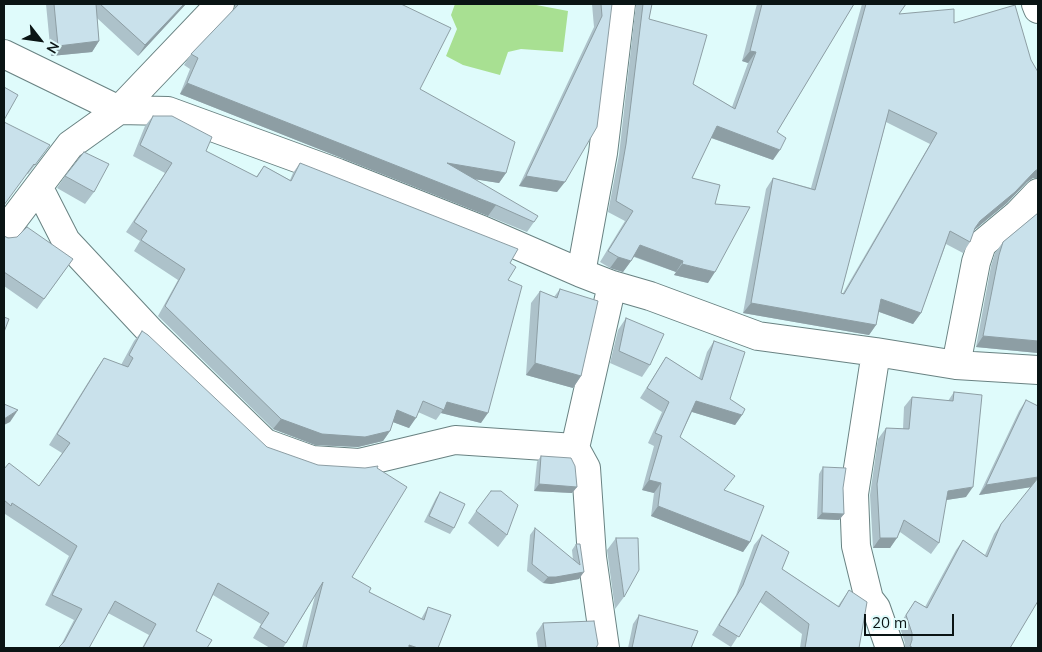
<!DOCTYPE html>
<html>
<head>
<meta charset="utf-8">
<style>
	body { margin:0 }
	#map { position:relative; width:1042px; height:652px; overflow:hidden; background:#dffbfb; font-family:Mulish,sans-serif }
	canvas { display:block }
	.frame { position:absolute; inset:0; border:5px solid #0a1414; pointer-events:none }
	.north { position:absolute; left:15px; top:15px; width:50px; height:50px; -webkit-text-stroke:4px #dffbfb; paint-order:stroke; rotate:120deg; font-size:14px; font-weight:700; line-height:20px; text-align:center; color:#0a1414 }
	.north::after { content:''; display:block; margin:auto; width:18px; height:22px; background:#0a1414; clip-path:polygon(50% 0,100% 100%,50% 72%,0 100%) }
	.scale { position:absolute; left:864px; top:614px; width:90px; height:22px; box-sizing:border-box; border:2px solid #0a1414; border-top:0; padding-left:6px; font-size:15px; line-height:18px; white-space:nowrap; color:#0a1414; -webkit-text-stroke:4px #dffbfb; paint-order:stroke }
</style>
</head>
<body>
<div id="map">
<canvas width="1042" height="652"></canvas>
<div class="frame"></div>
<div class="north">N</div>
<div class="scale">20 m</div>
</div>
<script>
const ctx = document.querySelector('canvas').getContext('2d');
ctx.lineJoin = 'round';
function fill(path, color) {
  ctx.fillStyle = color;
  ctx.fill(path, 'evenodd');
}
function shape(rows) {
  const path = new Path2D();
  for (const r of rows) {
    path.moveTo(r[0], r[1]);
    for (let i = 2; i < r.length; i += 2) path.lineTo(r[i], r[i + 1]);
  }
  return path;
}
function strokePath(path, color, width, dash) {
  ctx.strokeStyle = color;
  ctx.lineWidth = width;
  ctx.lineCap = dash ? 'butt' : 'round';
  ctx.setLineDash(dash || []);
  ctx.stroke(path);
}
fill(shape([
	[455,4,531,4,568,11,563,52,521,49,508,52,500,75,463,65,446,56,457,29,451,15]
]), '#a8e092');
const street = shape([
	[1036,4,1038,9],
	[4,54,119,110,168,111,338,173,482,230,581,273,612,285,650,296,758,336,876,352,956,365,1038,370],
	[39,188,66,241,151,332,265,443,312,460,359,463,455,440,575,448],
	[4,232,70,145,119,110,220,4],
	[581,273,603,153,621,4],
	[876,352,854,494,856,546,869,599,876,608,890,648],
	[956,365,976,262,982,244,1018,214,1038,193],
	[605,648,592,557,586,468,575,448,612,285]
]);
strokePath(street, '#698282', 30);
strokePath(street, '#fff', 28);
fill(shape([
	[46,4,186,4,138,56,97,18,99,41,92,52,51,56],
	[235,4,401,4,420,89,506,173,499,183,475,179,534,222,527,232,488,216,180,94,190,69,184,65,191,54,235,8],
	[592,4,612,4,557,192,519,186,594,27],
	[636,4,652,4,649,19,693,84,732,107,748,63,742,61,757,4,854,4,777,132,773,160,711,138,692,178,715,204,708,283,674,275,676,272,634,257,623,272,610,268,600,262,625,221,608,212,619,155],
	[862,4,906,4,899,14,954,23,1033,178,1027,182,1007,203,974,230,970,242,963,253,946,244,921,313,913,324,879,312,876,325,869,335,743,313,766,189,773,178,811,188],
	[886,122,930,144,843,293,841,293],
	[153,116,206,151,256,177,264,166,290,180,293,173,300,163,510,263,508,280,481,423,441,413,436,420,418,412,409,428,393,422,390,431,383,441,358,447,315,445,273,429,158,316,178,280,134,251,140,241,126,232,165,173,133,156,145,126],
	[4,122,43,155,28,174,27,174],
	[65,176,94,192,85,204,57,188],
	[1038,213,1038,353,976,347,991,266,995,253,1003,242],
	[4,236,73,259,37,309,4,286],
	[560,289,581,376,573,388,526,375,531,303,540,291,554,297],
	[626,318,650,365,642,377,610,363,618,330],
	[142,331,352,577,369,592,421,619,428,607,438,648,302,648,315,596,283,648,270,648,253,638,261,624,213,595,196,631,207,648,142,648,149,635,108,613,60,647,74,620,45,605,69,556,5,514,4,516,4,469,39,486,62,453,49,445,97,368,104,358,121,365,134,341],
	[714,341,730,399,742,415,735,425,692,412,680,437,724,490,750,542,743,552,651,516,654,493,642,490,654,446,648,443,662,412,640,398,666,357,699,378,707,352],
	[954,392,966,497,946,500,939,543,931,554,900,532,890,548,873,548,870,495,878,439,886,428,903,429,904,407,912,397,948,401],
	[1026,400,1038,601,1010,648,905,648,905,643,899,625,915,601,925,607,956,550,963,540,985,555,994,534,1001,524,1031,487,979,495,1019,411],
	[541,456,577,487,572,493,534,491,537,462],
	[823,467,843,488,844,514,839,520,817,519,819,474],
	[440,492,454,528,450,534,424,522,436,498],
	[476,511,507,535,498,547,468,523],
	[535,528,573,560,572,550,576,544,580,544,579,579,551,584,543,583,527,571,530,535],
	[762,535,782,569,838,606,849,590,859,648,800,648,802,634,760,602,731,647,712,635,736,595,754,545],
	[616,538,624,597,615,609,607,550],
	[639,615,691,648,628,648,633,624],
	[543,623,596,648,538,648,536,633]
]), '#adc2ca');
fill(shape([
	[184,4,186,4,138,56,145,45],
	[99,41,92,52,51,56,58,46],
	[750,51,756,52,748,63,742,61],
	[187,83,496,205,488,216,180,94],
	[717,126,780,150,773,160,709,137],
	[447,163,506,173,499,183,440,174],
	[1038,169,1038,178,1033,178,1027,182,1007,203,972,232,980,221,1035,171],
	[526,176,565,182,557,192,519,186],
	[640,245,683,261,676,272,633,256],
	[618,257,631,261,623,272,610,268],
	[682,264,715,272,708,283,674,275],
	[881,299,921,313,913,324,874,310],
	[751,303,876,325,869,335,743,313],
	[983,336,1038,341,1038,353,976,347],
	[535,363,581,376,573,388,526,375],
	[696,401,742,415,735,425,689,411],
	[447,402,488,413,481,423,441,413],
	[18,410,10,422,4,425,4,419],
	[397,410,416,418,409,428,390,421],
	[281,419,390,431,383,441,358,447,315,445,273,429],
	[1038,477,1032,487,979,495,986,485],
	[649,480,661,483,654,493,642,490],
	[539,484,577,487,572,493,534,491],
	[973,487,966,497,940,501,948,491],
	[658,506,750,542,743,552,651,516],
	[822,513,844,514,839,520,817,519],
	[880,538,897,538,890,548,873,548],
	[584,572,579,579,551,584,543,583,548,577],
	[409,645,418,648,407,648]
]), '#8d9ea4');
const building = shape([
	[54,4,96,4,99,41,58,46,54,4],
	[100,4,184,4,145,45,100,4],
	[239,4,401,4,451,28,420,89,515,142,506,173,447,163,538,216,534,222,496,205,187,83,198,58,191,54,239,4],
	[601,4,612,4,597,127,565,182,526,176,602,16,601,4],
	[643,4,652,4,649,19,707,35,693,84,735,109,756,52,750,51,762,4,854,4,777,132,786,138,780,150,717,126,692,178,720,185,715,204,750,207,715,272,682,264,683,261,640,245,631,261,618,257,608,251,633,211,616,201,626,144,643,4],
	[866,4,906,4,899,14,954,9,954,23,1015,5,1031,60,1038,72,1038,140,1037,140,1038,141,1038,169,1035,171,1015,192,980,221,975,228,970,242,950,231,921,313,881,299,876,325,751,303,773,178,815,190,866,4],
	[889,110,937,133,844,294,841,293,889,110],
	[4,87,18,95,4,120,4,87],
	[153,116,172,116,212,137,206,151,257,177,264,166,291,181,300,163,518,249,510,263,516,267,508,280,522,286,488,413,447,402,444,410,423,401,416,418,397,410,390,431,365,437,322,434,281,419,165,306,185,269,141,240,147,231,134,222,172,163,140,145,153,116],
	[4,122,50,145,35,165,34,164,4,205,4,122],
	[84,152,109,164,94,192,65,176,84,152],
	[1038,213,1038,341,983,336,999,255,1003,242,1038,213],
	[27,227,73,259,44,299,4,272,4,236,8,238,17,237,27,227],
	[560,289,598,301,581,376,535,363,540,291,557,298,560,289],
	[4,317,9,319,4,332,4,317],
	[626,318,664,334,650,365,619,351,626,318],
	[142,331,148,335,267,447,318,465,365,468,378,466,377,468,407,487,352,577,371,588,369,592,424,620,428,607,451,615,438,648,418,648,409,645,409,648,306,648,323,582,286,643,260,627,269,613,218,583,196,631,212,640,207,648,143,648,156,624,115,601,89,648,58,648,64,642,82,609,52,595,77,546,12,503,11,506,4,500,4,469,9,463,39,486,70,443,57,434,104,358,128,367,133,358,129,355,142,331],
	[714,341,745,352,730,399,745,409,742,415,696,401,680,437,735,476,724,490,764,506,750,542,658,506,661,483,649,480,662,436,655,433,669,402,647,388,666,357,702,380,714,341],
	[954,392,982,395,973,487,948,491,939,543,904,520,897,538,880,538,877,484,886,428,909,429,912,397,953,401,954,392],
	[1026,400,1038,406,1038,477,986,485,1026,400],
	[4,404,18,410,4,419,4,404],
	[541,456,571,458,575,466,577,487,539,484,541,456],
	[823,467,846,468,843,488,844,514,822,513,823,467],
	[1038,478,1038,601,1010,648,913,648,910,646,912,640,912,633,906,615,915,601,927,608,963,540,987,557,1001,524,1038,478],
	[491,491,501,491,518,505,507,535,476,511,491,491],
	[440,492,465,504,454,528,429,516,440,492],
	[535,528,580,565,576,544,580,544,584,572,556,577,548,577,532,564,535,528],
	[762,535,789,552,782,569,839,607,849,590,867,602,859,648,805,648,809,624,766,591,739,637,719,625,743,585,762,535],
	[616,538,638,538,639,570,624,597,616,538],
	[639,615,698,631,691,648,632,648,639,615],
	[594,621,598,644,596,648,546,648,543,623,594,621]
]);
fill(building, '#c9e1eb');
strokePath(building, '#8d9ea4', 1);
</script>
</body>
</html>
